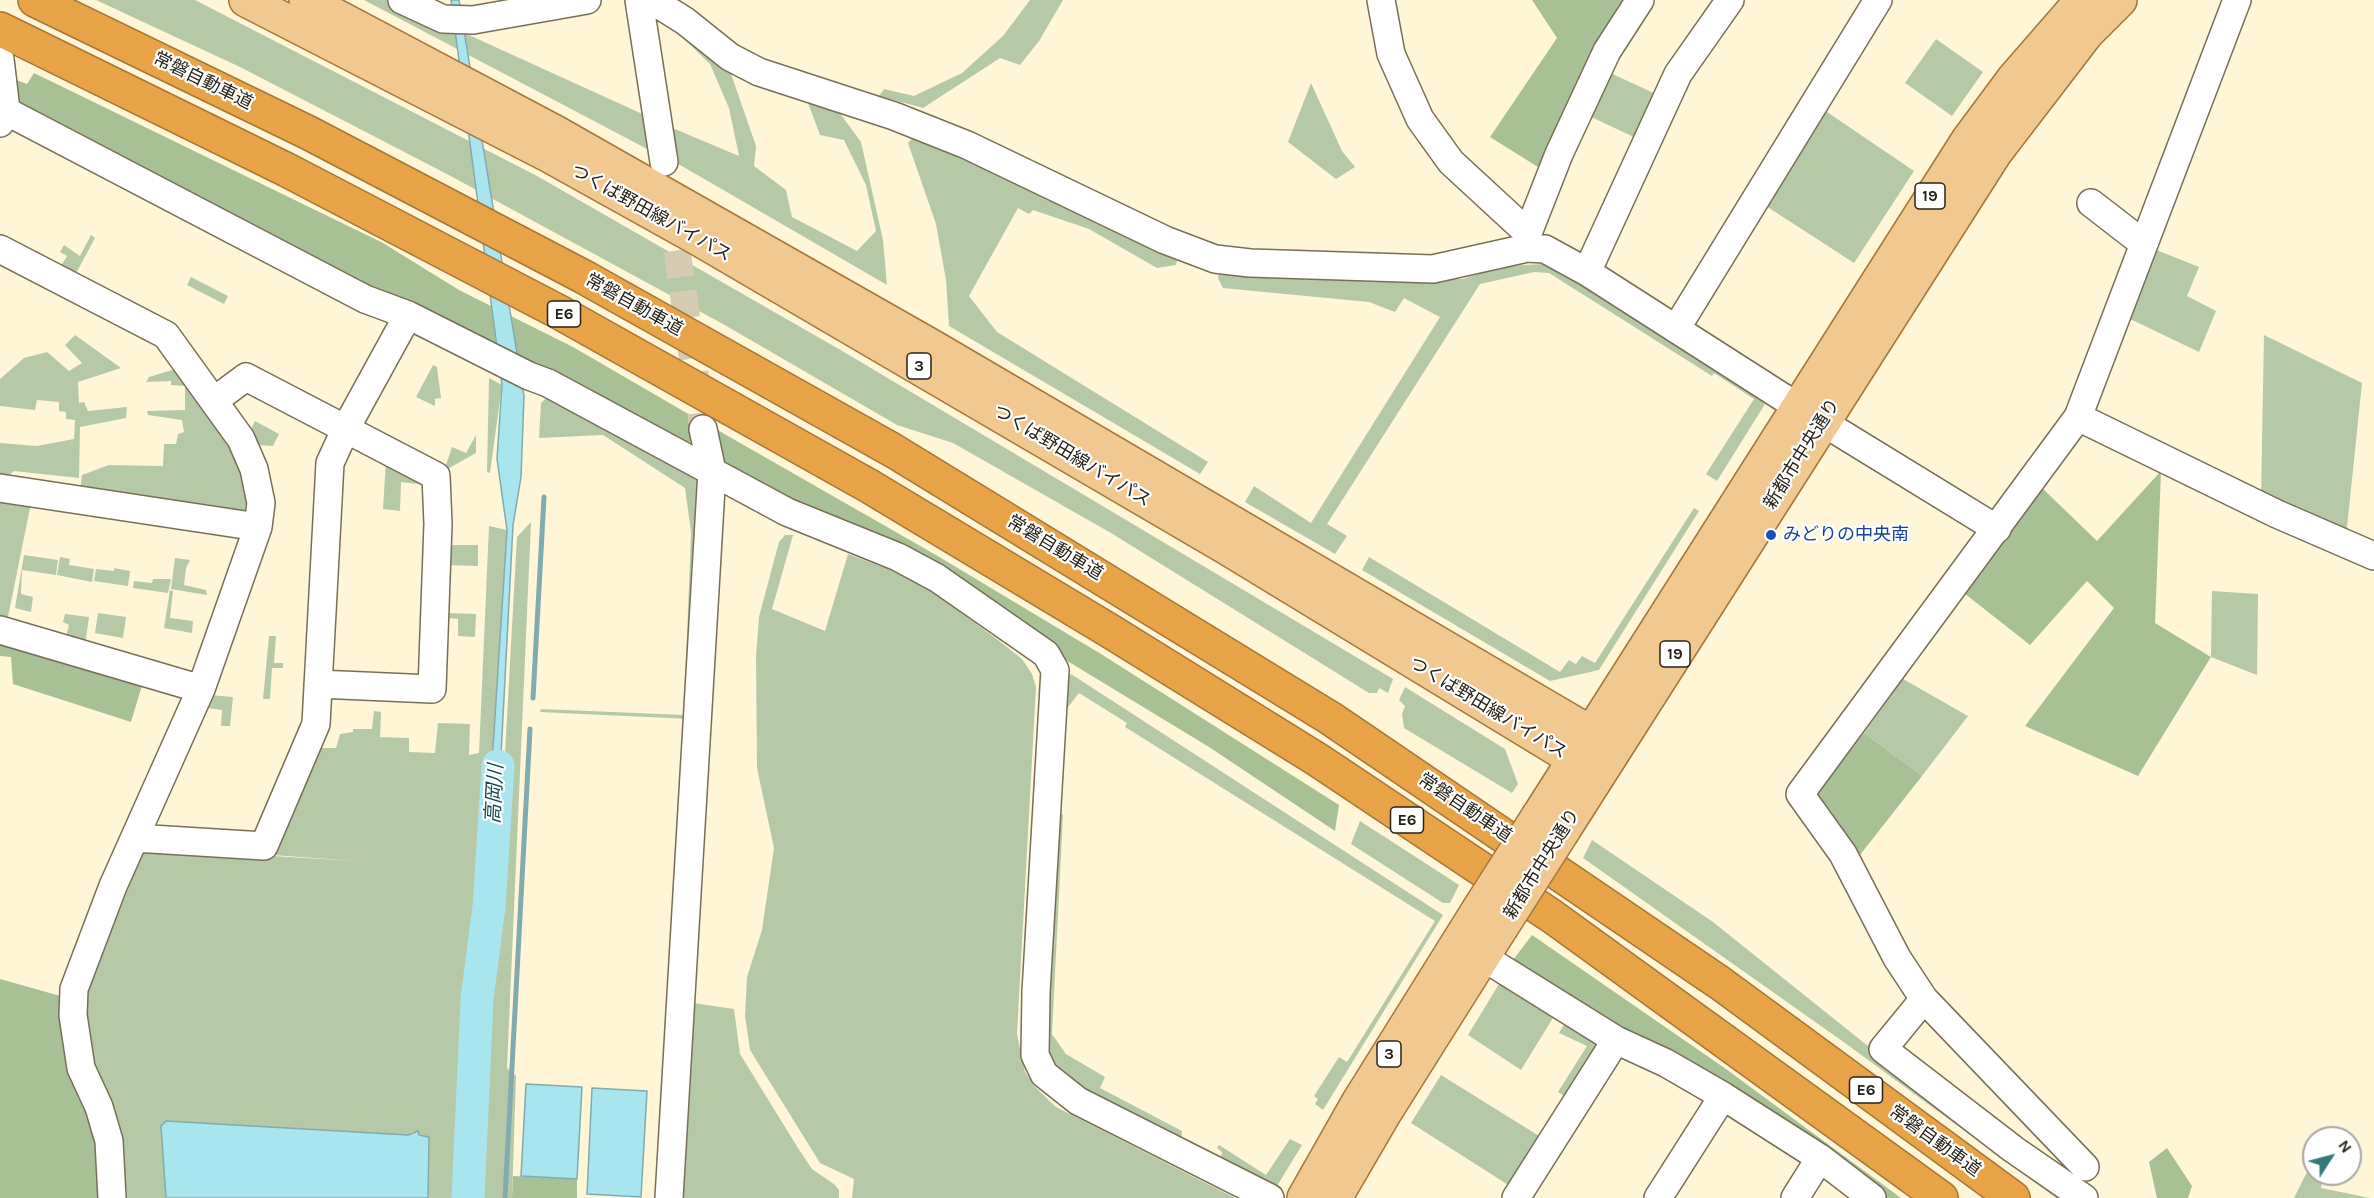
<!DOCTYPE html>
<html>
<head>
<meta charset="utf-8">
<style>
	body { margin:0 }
	#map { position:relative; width:2374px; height:1198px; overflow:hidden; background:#fff5d7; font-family:Karla,sans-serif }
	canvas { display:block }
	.north { position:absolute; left:2302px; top:1126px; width:60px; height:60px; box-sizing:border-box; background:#fff; border:2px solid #a9a7a3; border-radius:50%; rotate:54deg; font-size:16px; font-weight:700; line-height:24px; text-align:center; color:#272318 }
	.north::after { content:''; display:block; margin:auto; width:21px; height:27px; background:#327b7a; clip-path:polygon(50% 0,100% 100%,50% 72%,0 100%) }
</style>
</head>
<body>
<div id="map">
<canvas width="2374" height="1198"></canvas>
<div class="north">N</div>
</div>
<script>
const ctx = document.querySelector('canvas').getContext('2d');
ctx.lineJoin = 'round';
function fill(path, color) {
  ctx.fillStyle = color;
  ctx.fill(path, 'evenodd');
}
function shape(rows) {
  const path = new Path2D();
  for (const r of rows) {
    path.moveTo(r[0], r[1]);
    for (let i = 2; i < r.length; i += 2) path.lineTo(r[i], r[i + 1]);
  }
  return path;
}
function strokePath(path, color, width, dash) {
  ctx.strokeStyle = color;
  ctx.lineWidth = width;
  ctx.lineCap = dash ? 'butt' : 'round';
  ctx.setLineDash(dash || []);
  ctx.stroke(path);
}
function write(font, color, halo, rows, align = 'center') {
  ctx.font = font + ' Karla,"Noto Sans JP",sans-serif';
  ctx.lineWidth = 4.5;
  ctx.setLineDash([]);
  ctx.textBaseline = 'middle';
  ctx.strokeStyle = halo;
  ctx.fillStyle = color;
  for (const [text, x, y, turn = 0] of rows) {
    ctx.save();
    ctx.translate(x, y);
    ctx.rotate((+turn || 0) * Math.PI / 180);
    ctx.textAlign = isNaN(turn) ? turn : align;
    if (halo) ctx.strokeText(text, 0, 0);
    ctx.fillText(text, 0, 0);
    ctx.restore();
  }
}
fill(shape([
	[96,0,195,0,537,176,844,352,1393,679,1388,693,1379,688,1377,693,1369,693,1111,533,953,443,897,425,723,324,445,173,240,67],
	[364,0,392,0,649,117,651,151],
	[1030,0,1063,0,1039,41,1020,65,1000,58,923,108,879,96,884,89,914,96,962,73,1003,36],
	[652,16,680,28,730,71,756,146,754,166,786,190,792,217,857,251,876,231,866,185,844,140,820,135,808,103,836,108,861,142,883,240,887,285,675,162,670,127,739,156,729,108,710,64,678,33],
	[1936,39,1983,72,1952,116,1905,83],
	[1606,71,1658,95,1638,139,1587,115],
	[1311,83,1342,151,1355,167,1336,179,1288,142],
	[1824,110,1914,171,1854,263,1763,204],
	[915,135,1178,257,1176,265,1157,268,1089,229,1033,210,1029,214,1018,208,969,296,997,332,1208,462,1200,474,949,326,946,280,936,224,908,143],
	[91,235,95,238,74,277,59,269,67,256,60,252,64,245,80,256],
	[2154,249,2199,267,2187,296,2216,311,2199,352,2128,318],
	[1545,264,1566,272,1666,334,1765,404,1717,481,1706,474,1754,399,1714,373,1712,376,1549,273,1534,272,1480,284,1327,524,1347,536,1335,554,1245,502,1254,486,1311,523,1440,317,1404,298,1395,312,1369,302,1223,288,1218,278,1219,271,1266,278,1366,281,1463,279,1503,266],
	[191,277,228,296,224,304,187,285],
	[75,335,121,368,78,382,79,403,84,402,88,411,127,407,126,418,80,427,79,478,14,471,7,477,0,477,0,443,37,446,74,439,75,420,66,419,66,412,59,411,59,402,37,400,35,410,0,406,0,379,24,358,47,352,69,371,82,363,65,345],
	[2264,335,2362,383,2346,537,2261,499],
	[433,365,437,367,441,398,435,399,435,406,416,397],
	[172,370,183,375,202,409,206,409,233,444,251,498,248,516,80,492,82,475,109,465,163,466,164,444,176,444,178,434,184,432,182,420,148,415,147,411,185,410,185,386,171,385,171,381,146,382,149,377],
	[489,378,502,385,490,473,487,472],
	[550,394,704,477,691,719,540,712,541,709,684,715,691,532,685,488,603,435,539,438,541,403],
	[255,421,279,434,273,446,254,445,249,434],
	[476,435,476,453,444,471,452,447,466,453],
	[386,460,425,485,401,482,400,511,383,509],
	[0,497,31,503,7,622,0,621],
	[1694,508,1699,511,1599,670,1550,681,1362,570,1369,557,1560,672,1569,660,1576,664,1582,656,1595,663],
	[531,522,507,1068,516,1076,512,1198,474,1198,475,1147,483,1106,480,1083,482,981,489,965,488,951,496,915,517,537],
	[489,526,507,530,486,873,477,945,463,1198,428,1198,429,1137,412,1132,408,1135,161,1126,166,1198,124,1198,90,1057,83,1011,94,961,137,857,154,849,357,861,272,855,314,748,336,748,340,734,353,732,353,729,372,729,374,711,381,712,380,737,409,738,409,752,435,753,438,723,470,724,469,755,479,753],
	[785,535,793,535,772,609,825,631,848,554,899,573,940,597,998,640,1022,659,1032,674,1036,687,1017,1034,1025,1072,1035,1087,1056,1107,1235,1198,852,1198,854,1179,820,1163,750,1050,745,1016,747,977,762,930,774,848,757,768,756,657,759,617,779,542],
	[446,545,478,545,478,566,446,565],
	[24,555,58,560,56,575,22,570,21,594,33,597,31,612,15,608],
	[60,557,70,559,69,565,94,569,92,582,57,575],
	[175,558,190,560,186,568,184,585,206,590,207,595,171,589],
	[114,568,130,571,128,586,94,581,96,569,114,571],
	[153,579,171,579,168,593,133,588,134,581,152,583],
	[170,590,173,591,170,618,193,621,192,633,164,628],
	[2212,591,2258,594,2257,675,2211,657],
	[98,613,126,617,123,638,95,633],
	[447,613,476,614,475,637,458,636,458,619,447,618],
	[65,614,89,617,85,645,66,637,69,625,63,622],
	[269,636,276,636,274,663,283,663,283,668,272,668,270,699,263,699],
	[1071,674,1443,915,1323,1110,1315,1104,1318,1099,1314,1096,1339,1057,1347,1062,1435,921,1125,727,1127,723,1079,693,1062,715,1062,681],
	[1903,679,1968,716,1922,776,1864,733],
	[1405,687,1505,749,1518,784,1512,793,1404,728,1402,714,1405,706,1399,700],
	[210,695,233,697,230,726,221,726,222,710,208,708],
	[1055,810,1063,815,1052,1034,1066,1054,1105,1077,1100,1088,1182,1131,1181,1142,1072,1086,1053,1072,1041,1035],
	[1360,821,1459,885,1450,903,1443,903,1351,844],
	[1592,840,1713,922,1908,1078,2074,1198,2056,1198,1845,1043,1583,858],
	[1507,982,1556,1013,1521,1070,1468,1035,1499,984],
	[686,1002,734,1009,740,1054,798,1148,812,1169,835,1185,839,1190,839,1198,675,1198],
	[1565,1023,1594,1038,1597,1052,1569,1099,1558,1092,1587,1046,1559,1033],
	[1441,1075,1544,1139,1513,1188,1411,1123],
	[1290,1139,1302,1145,1277,1186,1270,1188,1220,1163,1222,1152,1217,1148,1219,1145,1266,1175],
	[2314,1158,2314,1174,2323,1174,2321,1188,2370,1198,2294,1198]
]), '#b6c9a7');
fill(shape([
	[1532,0,1627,0,1538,167,1490,137,1557,38],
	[34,73,383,243,459,290,573,347,697,419,700,435,686,444,382,296,20,109,11,78,27,84],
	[714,428,936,555,1101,654,1339,805,1335,831,1209,747,1069,662,994,605,722,464],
	[2161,471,2155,623,2211,657,2138,776,2025,726,2114,608,2087,581,2030,645,1964,593,2041,487,2097,541],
	[0,637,143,682,131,722,13,684,11,657,0,656],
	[1864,733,1922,776,1856,860,1816,795],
	[1532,935,1726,1069,1901,1198,1887,1198,1852,1169,1635,1040,1513,960],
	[0,979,64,997,93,1123,103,1179,100,1198,0,1198],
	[2167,1148,2192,1186,2188,1198,2157,1198,2149,1162],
	[513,1176,577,1179,577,1198,512,1198]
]), '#a8c096');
const water = shape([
	[451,0,459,0,524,396,521,477,513,525,498,813,489,809,507,530,497,459,502,385,451,0],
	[526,1084,582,1087,577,1179,521,1176,526,1084],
	[592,1088,647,1091,641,1197,587,1194,592,1088],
	[166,1121,408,1135,418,1131,419,1135,429,1137,428,1198,166,1198,161,1126,166,1121]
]);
fill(water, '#a8e5ef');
strokePath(water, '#81abae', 1.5);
strokePath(shape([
	[533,698,544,497],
	[505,1198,530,729]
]), '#81abae', 5);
strokePath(shape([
	[468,1198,477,999,489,907,498,766]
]), '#a8e5ef', 33);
strokePath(shape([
	[671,210,703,429]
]), '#d4cbb1', 27, [27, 14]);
const minor = shape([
	[402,0,443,19,473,20,587,0],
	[639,0,664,162],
	[644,0,658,4,685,21,730,57,759,72,894,116,967,145,1165,240,1215,259,1250,263,1433,269,1527,248,1545,249,1587,272,1798,407,1997,529],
	[1381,0,1391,54,1420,119,1451,162,1528,233,1527,248],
	[2237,0,2078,417,2277,514,2374,556],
	[0,59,6,110,0,123],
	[0,108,365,299,408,315,529,376,548,383,787,512,898,557,937,578,1046,654,1055,670,1036,992,1035,1055,1044,1074,1078,1101,1270,1198],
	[2091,203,2144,244],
	[1528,233,1559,154,1607,51,1640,0],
	[0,249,166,335,241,439,254,469,261,503,258,527,201,689,113,886,74,989,73,1015,81,1068,99,1107,109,1141,112,1198],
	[1587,272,1678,74,1730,0],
	[1676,329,1878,0],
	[215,400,246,377,436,476,438,524,432,689,318,684],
	[2078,417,1800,794,1843,854,1897,958,1924,999,1883,1049,2013,1149,2084,1198],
	[0,488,258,527],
	[0,630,201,689],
	[135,838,264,846,316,724,330,463,346,428,408,315],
	[1483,957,1616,1040,1666,1063,1723,1096,1820,1158,1872,1198],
	[1924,999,2085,1167],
	[669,1198,712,471,703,429],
	[1516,1198,1616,1040],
	[1658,1198,1723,1096],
	[1795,1198,1820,1158]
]);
const major = shape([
	[246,0,550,156,699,239,1227,548,1575,760,1606,762],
	[306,0,555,132,933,347,1591,733,1606,762],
	[1539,815,1968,140,2014,78,2082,0],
	[1563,831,1995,153,2087,33,2120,0],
	[1304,1198,1359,1101,1477,912],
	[1335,1198,1384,1114,1501,928]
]);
const highway = shape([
	[35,0,309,133,584,277,894,451,1330,718,1720,983,2013,1198],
	[0,29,287,170,559,312,869,486,1110,631,1318,760,1553,917,1941,1198]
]);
strokePath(minor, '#786f55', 30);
strokePath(major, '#a57637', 36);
strokePath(highway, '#a57637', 36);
strokePath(minor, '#fff', 27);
strokePath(major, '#f2c891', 33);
strokePath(highway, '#e9a347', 33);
const majorBridge = shape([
	[1477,912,1539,815],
	[1501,928,1563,831]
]);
strokePath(majorBridge, '#a57637', 36, []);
strokePath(majorBridge, '#f2c891', 33);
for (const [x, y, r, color] of [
	[1771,535,6,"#1a4fb4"]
]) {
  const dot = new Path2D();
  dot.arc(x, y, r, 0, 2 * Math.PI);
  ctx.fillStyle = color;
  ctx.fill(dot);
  strokePath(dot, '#fff', 2);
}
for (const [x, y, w] of [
	[1930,196,30],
	[564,314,33],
	[919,366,24],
	[1675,654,30],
	[1407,820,33],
	[1389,1054,24],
	[1866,1090,33]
]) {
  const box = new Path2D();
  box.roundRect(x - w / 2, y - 13, w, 26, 4.5);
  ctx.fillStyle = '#fff';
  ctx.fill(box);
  strokePath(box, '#272318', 1.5);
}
write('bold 16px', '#272318', null, [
	["19",1930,196],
	["E6",564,314],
	["3",919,366],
	["19",1675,654],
	["E6",1407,820],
	["3",1389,1054],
	["E6",1866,1090]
]);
write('18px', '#272318', '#fff', [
	["常磐自動車道",203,81,26],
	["つくば野田線バイパス",651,213,29],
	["常磐自動車道",634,305,29],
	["新都市中央通り",1802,454,-58],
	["つくば野田線バイパス",1072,456,31],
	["常磐自動車道",1055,548,31],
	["つくば野田線バイパス",1488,708,31],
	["常磐自動車道",1465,808,34],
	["新都市中央通り",1542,864,-58],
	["常磐自動車道",1935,1141,36]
]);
write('18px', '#164399', '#fff', [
	["みどりの中央南",1783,535]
], 'left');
write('italic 20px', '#164b53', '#fff', [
	["高岡川",495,794,-87]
]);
</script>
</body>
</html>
